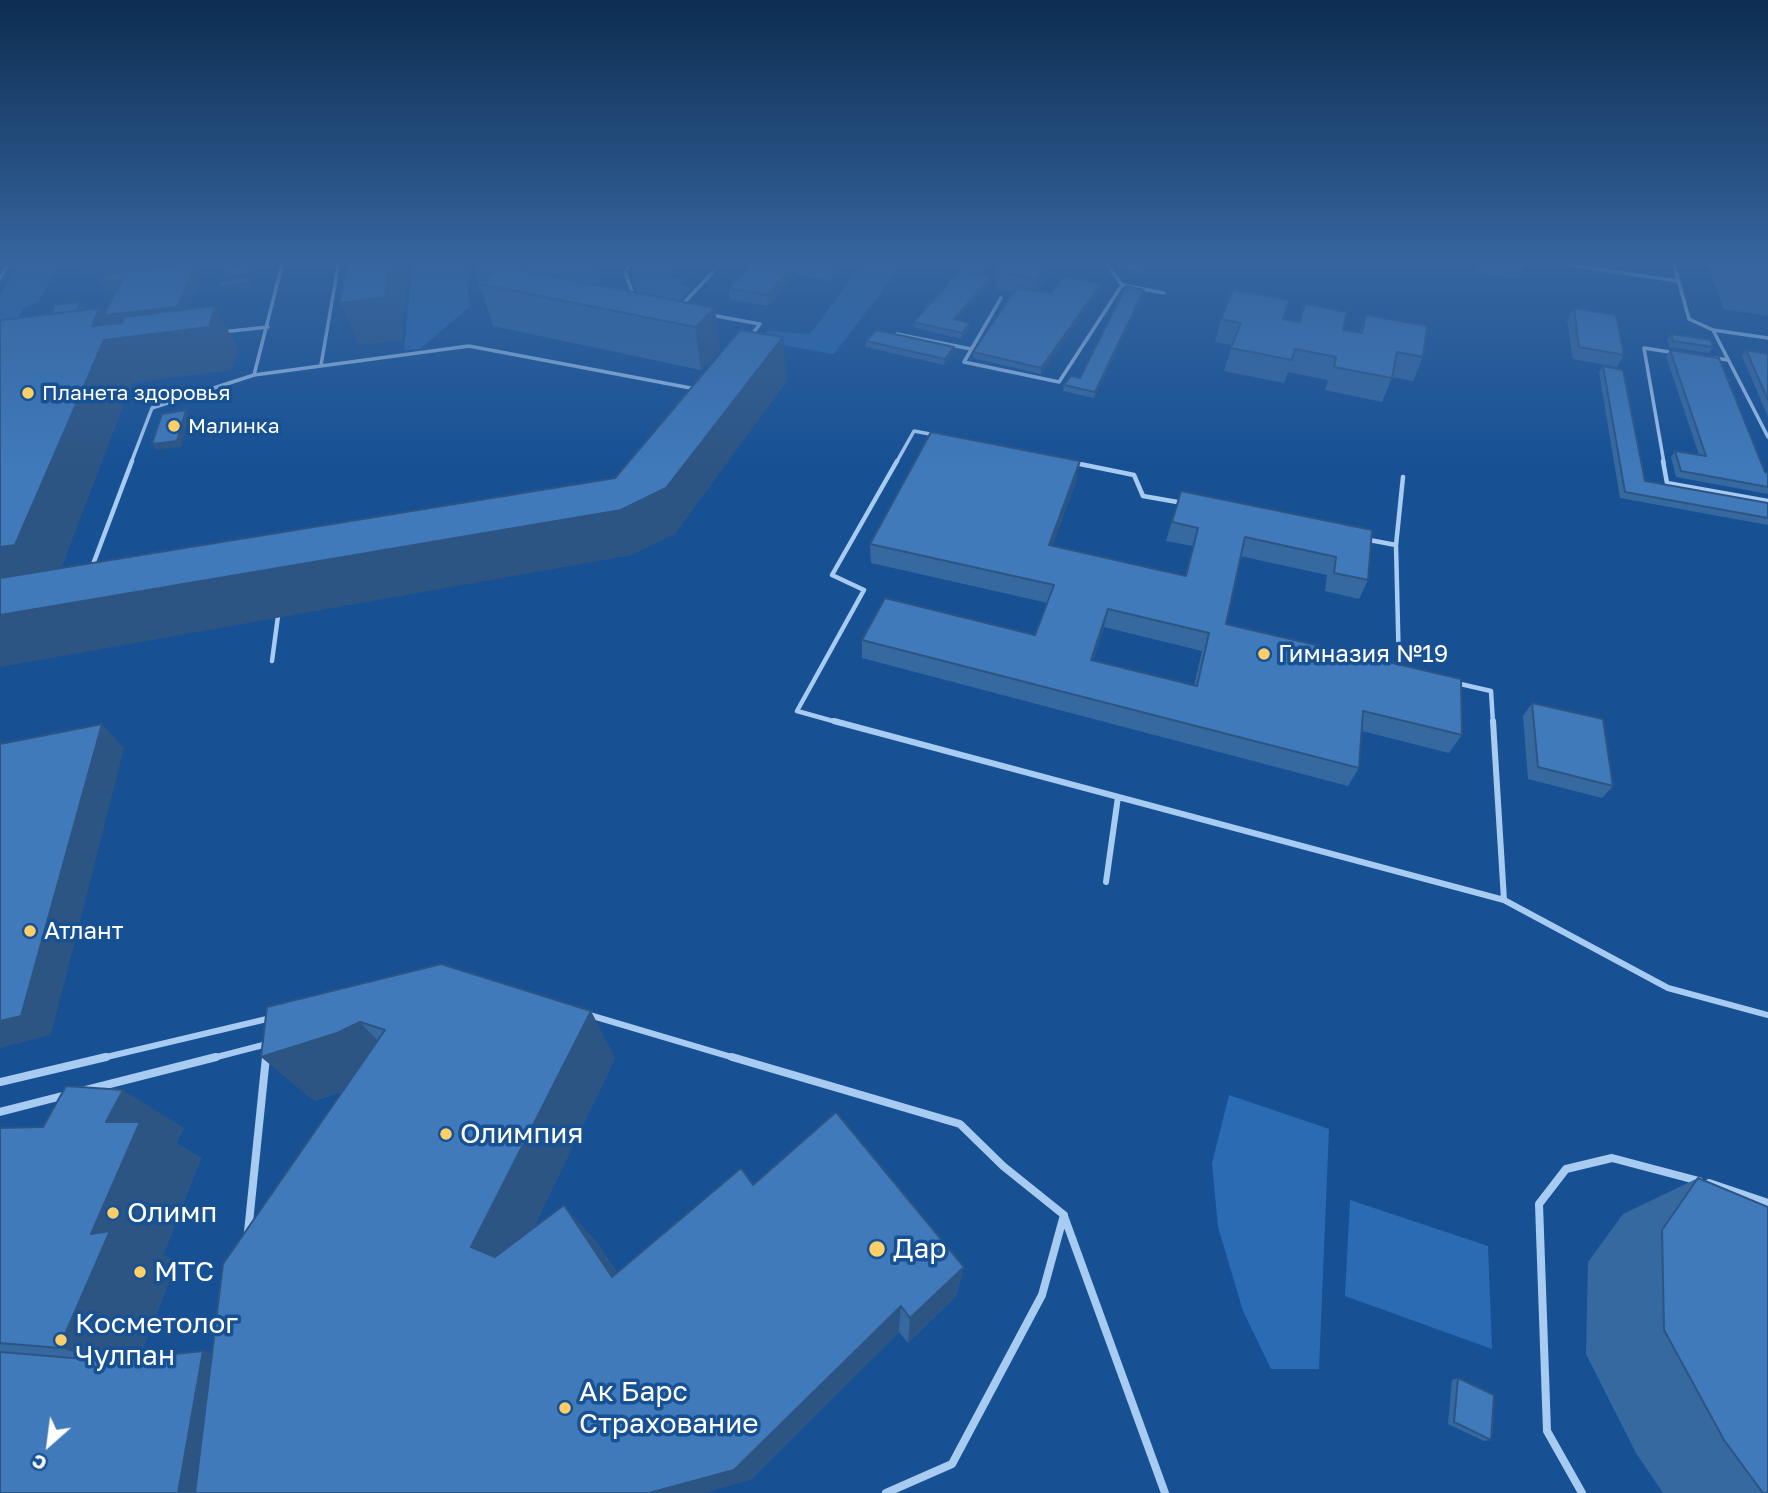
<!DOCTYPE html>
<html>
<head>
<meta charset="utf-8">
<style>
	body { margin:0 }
	#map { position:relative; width:1768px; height:1493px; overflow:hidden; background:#175194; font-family:"Golos Text",sans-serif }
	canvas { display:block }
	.north { position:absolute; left:14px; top:1409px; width:70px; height:70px; -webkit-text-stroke:5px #175194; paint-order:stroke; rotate:208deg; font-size:19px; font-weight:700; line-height:28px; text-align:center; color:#fff }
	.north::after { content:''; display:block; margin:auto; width:24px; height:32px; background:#fff; clip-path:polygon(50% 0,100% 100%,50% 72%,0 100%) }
</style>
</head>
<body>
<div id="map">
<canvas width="1768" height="1493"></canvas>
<div class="north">С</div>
</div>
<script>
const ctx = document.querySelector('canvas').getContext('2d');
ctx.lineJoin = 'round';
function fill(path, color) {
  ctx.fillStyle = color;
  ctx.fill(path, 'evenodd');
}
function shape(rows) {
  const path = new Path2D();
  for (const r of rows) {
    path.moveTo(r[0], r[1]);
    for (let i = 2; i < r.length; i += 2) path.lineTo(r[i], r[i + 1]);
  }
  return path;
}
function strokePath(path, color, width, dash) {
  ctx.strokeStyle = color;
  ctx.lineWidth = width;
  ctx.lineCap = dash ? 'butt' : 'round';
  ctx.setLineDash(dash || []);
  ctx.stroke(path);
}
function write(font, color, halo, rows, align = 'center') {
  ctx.font = font + ' "Golos Text",sans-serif';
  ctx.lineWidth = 7;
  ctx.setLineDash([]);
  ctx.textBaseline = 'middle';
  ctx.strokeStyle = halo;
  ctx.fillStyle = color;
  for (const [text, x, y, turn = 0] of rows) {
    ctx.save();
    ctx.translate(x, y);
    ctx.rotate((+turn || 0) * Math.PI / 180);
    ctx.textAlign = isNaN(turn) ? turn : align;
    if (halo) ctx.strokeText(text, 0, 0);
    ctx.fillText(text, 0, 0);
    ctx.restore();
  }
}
fill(shape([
	[22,261,61,261,38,302,23,308,0,355,0,296],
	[413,261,467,261,469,307,420,349,404,350],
	[475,261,520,261,512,280,493,291,478,288],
	[528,261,596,261,606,313,519,282],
	[636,261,685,261,669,277,684,280,681,283,689,289,688,293,676,303,638,294,631,271],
	[864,261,905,261,834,354,758,341,768,331,810,334],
	[940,261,989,261,981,275,936,267],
	[1229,1095,1329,1129,1319,1369,1271,1369,1243,1311,1218,1227,1212,1163],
	[1350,1200,1488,1246,1492,1349,1345,1296]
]), '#2a6bb3');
strokePath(shape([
	[632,261,625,272,634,297],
	[1104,261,1122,285,1164,293],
	[1673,261,1689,319,1713,330,1768,338],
	[1549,262,1678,281],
	[191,264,220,261],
	[1000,267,1004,261],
	[0,278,11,261],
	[1001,298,964,362,1059,382,1122,285],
	[680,307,713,272],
	[711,315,760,324,749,338],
	[1713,330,1768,437],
	[222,332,268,327],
	[897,334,971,349],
	[1714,358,1728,360],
	[321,365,339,261],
	[254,375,283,261],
	[131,463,152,408,254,375,469,346,696,389],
	[896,463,914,431,935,435],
	[1664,463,1644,348,1676,353]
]), '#a8cbf1', 3.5);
strokePath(shape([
	[1663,461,1667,483,1768,501],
	[1075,463,1134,475,1143,496,1183,503],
	[1364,539,1396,545],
	[92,567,132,461],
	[272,661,278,616],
	[1399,669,1396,545,1403,477],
	[1456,683,1491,691,1493,723],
	[840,723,797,711,864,590,832,575,897,461]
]), '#a8cbf1', 4.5);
strokePath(shape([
	[834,721,1504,900,1668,988,1768,1015],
	[1493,721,1504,900],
	[1106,882,1118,797],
	[586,1014,738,1059],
	[98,1059,271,1018],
	[209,1059,267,1044],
	[266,1059,266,1054]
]), '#a8cbf1', 6);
strokePath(shape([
	[732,1057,960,1124,1003,1166,1064,1215,1042,1295,952,1464,886,1493],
	[0,1082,106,1057],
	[86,1090,216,1057],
	[0,1112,66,1095],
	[1709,1183,1768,1203],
	[1064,1216,1165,1493],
	[248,1232,266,1057],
	[1582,1493,1547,1431,1539,1204,1566,1169,1612,1158,1699,1181]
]), '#a8cbf1', 8);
fill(shape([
	[716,261,846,261,846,264,831,281,797,275,768,306,730,300,729,288,750,267],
	[1054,261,1038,291,1051,293,1101,284,1100,290,1041,374,973,358,973,352,1014,292,996,289,997,272],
	[1475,261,1527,261,1518,279,1476,273],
	[1705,261,1768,261,1768,316,1724,309],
	[1121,262,1146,264,1141,272,1120,268],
	[991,277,990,283,958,320,970,323,970,329,961,339,913,327,913,322],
	[480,284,715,308,720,351,701,370,493,326],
	[1143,295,1094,398,1063,391,1064,385,1080,378],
	[1574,308,1624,355,1617,367,1573,359,1567,320],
	[1366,315,1423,357,1413,381,1392,377,1382,402,1325,390,1328,380,1288,372,1284,383,1224,371,1232,345,1215,342,1221,319,1283,319,1359,333],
	[1671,334,1713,347,1709,353,1669,347,1667,340],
	[866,341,954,353,944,365,866,347],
	[1670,350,1765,472,1768,473,1768,494,1676,477,1671,457,1675,451,1699,455,1666,356],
	[1746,350,1768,353,1768,417,1742,356],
	[1603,366,1645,481,1768,503,1768,525,1620,498,1599,372],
	[1077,479,1052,546,1185,576,1193,546,1166,541,1181,491,1372,530,1368,580,1359,599,1325,591,1327,575,1240,556,1226,624,1462,735,1449,753,1362,731,1359,768,1348,786,862,658,862,640,1035,635,1048,603,871,563,870,544],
	[1104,627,1202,651,1194,686,1093,660],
	[1532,703,1613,786,1602,798,1528,779,1523,716],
	[267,1007,615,1058,534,1227,594,1239,617,1273,753,1185,964,1267,956,1296,908,1343,899,1332,750,1480,0,1493,0,1128,184,1128,176,1143,201,1158,163,1255,177,1261,139,1358,203,1351,212,1354,343,1091,314,1101],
	[1698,1178,1768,1493,1663,1493,1636,1453,1586,1354,1588,1262,1623,1214],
	[1458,1378,1491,1440,1484,1441,1448,1424,1452,1380]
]), '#3769a1');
fill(shape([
	[73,261,136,261,132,270,82,275],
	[389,261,409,261,402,340,359,345,340,303],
	[838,261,846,261,846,264,831,281,830,270],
	[1047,261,1054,261,1035,296,1037,278],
	[196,264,202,276,184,319,215,306,238,349,232,370,132,383,53,590,621,510,783,337,787,381,675,534,632,555,0,667,0,547,100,308,105,315],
	[796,264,797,275,768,306,767,295],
	[251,265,254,271,252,280,250,280,252,283,250,289,222,292,219,287,226,283,223,277],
	[991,277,990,283,954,325,954,319],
	[122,280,129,292,107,294,100,282],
	[1101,284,1100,290,1041,374,1041,368],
	[1144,290,1143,295,1094,398,1095,392],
	[81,302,85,308,81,317,54,321],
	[715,308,720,351,701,370,695,327],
	[970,323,970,329,961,339,962,333],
	[954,347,954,353,944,365,945,359],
	[186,410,189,416,181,447,156,450,152,444],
	[1080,461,1077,479,1046,564,1049,545],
	[1108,609,1104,627,1087,678,1091,660],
	[102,724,124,748,51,1035,0,1048,0,1021],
	[591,1011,615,1058,510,1278,471,1247],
	[360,1022,404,1068,384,1078,314,1101,261,1057],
	[123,1090,184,1128,176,1143,201,1158,163,1255,177,1261,135,1368,59,1348,91,1234,106,1122],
	[564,1205,594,1239,638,1306,612,1277],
	[964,1267,956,1296,908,1343,910,1318],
	[901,1306,899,1332,750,1480,704,1493,649,1493],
	[203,1351,225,1358,203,1493,178,1493]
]), '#2d5583');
const building = shape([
	[348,261,389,261,385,297,340,303,348,261],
	[756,261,838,261,830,270,796,264,767,295,729,288,756,261],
	[1004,261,1047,261,1037,278,997,272,1004,261],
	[1122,261,1145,261,1142,266,1121,262,1122,261],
	[1749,261,1768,261,1768,270,1752,267,1749,261],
	[196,264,177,307,104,315,122,280,100,282,105,274,196,264],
	[251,265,249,274,223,277,226,268,251,265],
	[504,267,715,308,695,327,480,284,504,267],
	[960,271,991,277,954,319,970,323,962,333,913,322,960,271],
	[1064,276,1101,284,1041,368,973,352,1017,287,1051,293,1064,276],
	[249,277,247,283,219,287,220,281,249,277],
	[1126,286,1144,290,1095,392,1064,385,1071,376,1080,378,1126,286],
	[1233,290,1289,300,1283,319,1300,322,1305,304,1347,312,1343,330,1362,333,1366,315,1427,326,1423,357,1397,352,1392,378,1334,367,1336,357,1295,349,1292,360,1231,348,1241,323,1221,319,1233,290],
	[81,302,77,311,51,314,55,305,81,302],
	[215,306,209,327,104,340,15,545,0,547,0,323,2,320,100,308,92,326,122,323,124,317,215,306],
	[1574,308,1616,315,1624,355,1579,347,1574,308],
	[740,330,783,337,666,488,621,510,0,615,0,578,615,478,740,330],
	[876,330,954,347,945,359,866,341,876,330],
	[1671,334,1711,340,1713,347,1673,341,1671,334],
	[1670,350,1719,358,1765,472,1768,473,1768,487,1681,471,1675,451,1706,456,1670,350],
	[1746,350,1768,354,1768,400,1746,350],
	[1603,366,1623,370,1645,481,1768,503,1768,518,1625,492,1603,366],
	[186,410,177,441,152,444,162,414,186,410],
	[931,432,1080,461,1049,545,1186,576,1198,528,1172,522,1181,491,1372,530,1368,580,1334,573,1336,557,1245,537,1226,624,1461,679,1462,735,1363,711,1359,768,862,640,885,598,1035,635,1054,585,870,544,931,432],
	[1108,609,1209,633,1197,686,1091,660,1108,609],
	[1532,703,1603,719,1613,786,1538,767,1532,703],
	[102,724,21,1016,0,1021,0,744,102,724],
	[441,964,591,1011,471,1247,495,1257,564,1205,612,1277,741,1168,753,1185,836,1112,964,1267,910,1318,901,1306,734,1470,649,1493,195,1493,223,1264,385,1030,360,1022,337,1033,261,1057,267,1007,441,964],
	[66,1086,123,1090,106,1122,140,1122,91,1234,110,1231,59,1348,0,1343,0,1128,43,1127,66,1086],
	[1698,1178,1768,1207,1768,1493,1763,1493,1724,1440,1664,1330,1662,1230,1698,1178],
	[203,1351,178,1493,0,1493,0,1352,109,1361,203,1351],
	[1458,1378,1494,1395,1491,1440,1454,1422,1458,1378]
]);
fill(building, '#407abb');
strokePath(building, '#2d5583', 2);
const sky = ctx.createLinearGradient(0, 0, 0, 470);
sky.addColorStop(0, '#0d2d51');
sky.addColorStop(0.56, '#36659f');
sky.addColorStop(1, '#36659f00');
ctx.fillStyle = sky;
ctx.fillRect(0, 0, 1768, 470);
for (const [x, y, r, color] of [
	[28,393,7,"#ffcf67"],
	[174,426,7,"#ffcf67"],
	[1264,654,7,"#ffcf67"],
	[30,931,7,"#ffcf67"],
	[446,1134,7,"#ffcf67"],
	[113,1213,7,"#ffcf67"],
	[877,1249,9,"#ffcf67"],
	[140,1272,7,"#ffcf67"],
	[61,1340,7,"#ffcf67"],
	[565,1408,7,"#ffcf67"]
]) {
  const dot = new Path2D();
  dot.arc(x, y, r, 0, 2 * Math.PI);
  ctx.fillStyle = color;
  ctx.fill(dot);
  strokePath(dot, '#175194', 2.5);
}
write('21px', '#fff', '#175194', [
	["Планета здоровья",42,393],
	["Малинка",188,426]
], 'left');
write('24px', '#fff', '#175194', [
	["Гимназия №19",1278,654],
	["Атлант",44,931]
], 'left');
write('28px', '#fff', '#175194', [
	["Олимпия",460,1134],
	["Олимп",127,1213],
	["Дар",893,1249],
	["МТС",154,1272],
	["Косметолог",75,1324],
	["Чулпан",75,1356],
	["Ак Барс",579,1392],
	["Страхование",579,1424]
], 'left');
</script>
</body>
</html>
